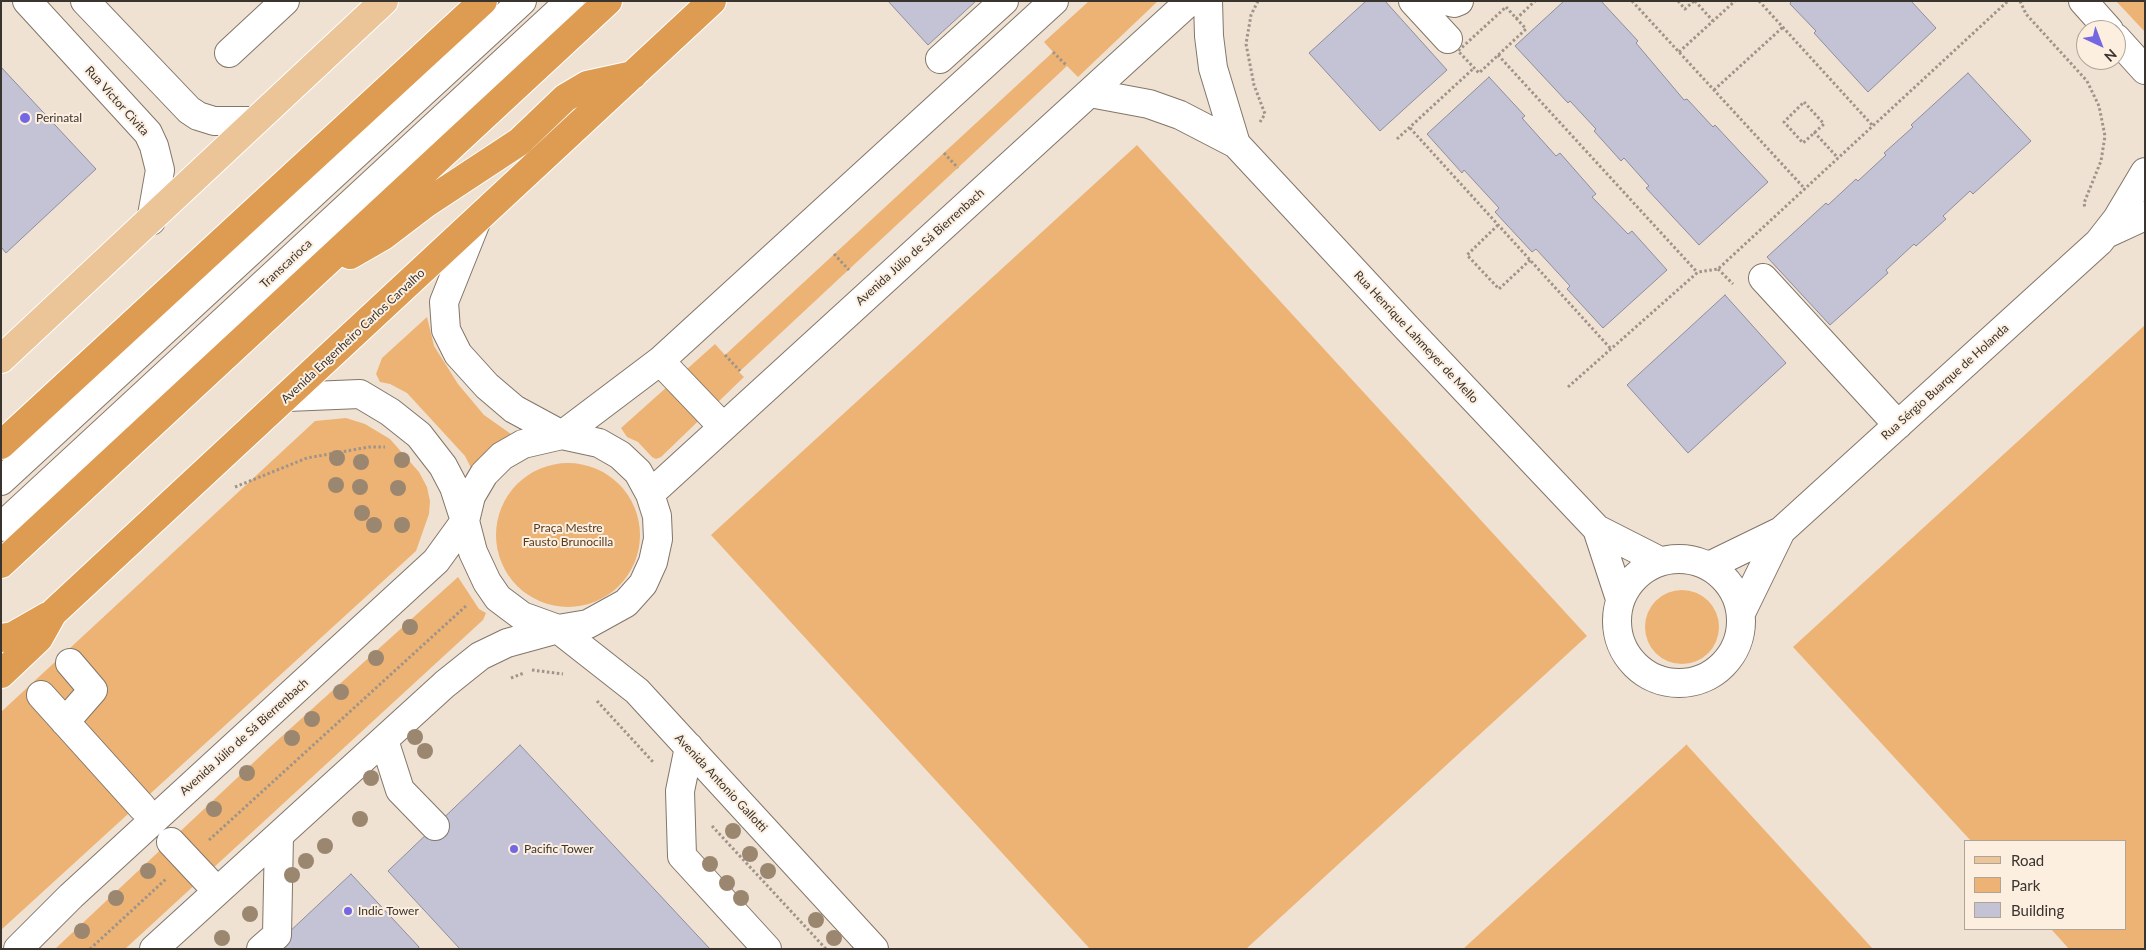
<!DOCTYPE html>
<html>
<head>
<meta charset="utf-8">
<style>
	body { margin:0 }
	#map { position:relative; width:2146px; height:950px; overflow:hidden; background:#f0e2d3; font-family:Lato,sans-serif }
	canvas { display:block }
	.frame { position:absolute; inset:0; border:2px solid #39342e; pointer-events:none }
	.legend { position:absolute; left:1964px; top:840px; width:162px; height:90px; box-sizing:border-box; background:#fdefe0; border:1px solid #afa499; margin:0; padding:6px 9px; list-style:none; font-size:15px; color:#39342e }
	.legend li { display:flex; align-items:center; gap:10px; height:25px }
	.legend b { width:25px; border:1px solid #afa499 }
	.north { position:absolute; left:2076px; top:20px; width:50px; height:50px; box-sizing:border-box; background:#fdefe0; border:1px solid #afa499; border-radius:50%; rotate:137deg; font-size:14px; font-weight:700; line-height:20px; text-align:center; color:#39342e }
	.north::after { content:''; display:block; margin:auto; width:18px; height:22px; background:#7467e2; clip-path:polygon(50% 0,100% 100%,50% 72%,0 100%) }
</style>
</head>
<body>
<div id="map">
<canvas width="2146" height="950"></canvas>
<div class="frame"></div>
<ul class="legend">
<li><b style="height:6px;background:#ebc497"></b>Road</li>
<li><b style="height:14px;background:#edb374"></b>Park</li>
<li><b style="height:14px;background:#c3c3d5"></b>Building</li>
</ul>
<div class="north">N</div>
</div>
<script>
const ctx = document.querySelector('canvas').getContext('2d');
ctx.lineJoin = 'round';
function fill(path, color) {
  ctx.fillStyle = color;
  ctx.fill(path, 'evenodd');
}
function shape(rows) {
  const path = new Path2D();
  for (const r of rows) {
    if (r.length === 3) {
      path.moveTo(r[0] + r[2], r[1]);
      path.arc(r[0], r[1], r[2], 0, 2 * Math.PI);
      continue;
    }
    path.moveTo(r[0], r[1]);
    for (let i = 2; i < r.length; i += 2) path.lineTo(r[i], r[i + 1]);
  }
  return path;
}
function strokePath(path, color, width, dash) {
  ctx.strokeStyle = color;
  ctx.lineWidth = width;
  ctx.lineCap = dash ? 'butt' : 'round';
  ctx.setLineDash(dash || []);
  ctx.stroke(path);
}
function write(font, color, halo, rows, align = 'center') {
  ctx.font = font + ' Lato,sans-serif';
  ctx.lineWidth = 4;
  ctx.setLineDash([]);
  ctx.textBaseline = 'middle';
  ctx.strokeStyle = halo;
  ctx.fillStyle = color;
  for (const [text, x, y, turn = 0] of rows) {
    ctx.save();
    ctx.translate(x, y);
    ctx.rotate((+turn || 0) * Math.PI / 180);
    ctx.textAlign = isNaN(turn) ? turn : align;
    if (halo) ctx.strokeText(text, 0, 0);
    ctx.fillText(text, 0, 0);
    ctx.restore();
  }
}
fill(shape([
	[1089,1,1158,1,1078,77,1067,66,739,372,744,377,661,457,656,459,652,457,638,442,627,437,621,428,715,344,725,355,1053,52,1044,42],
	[2116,1,2145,1,2145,32],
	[1137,145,1587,636,1246,949,1090,949,711,535],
	[427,317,434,346,458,384,484,415,511,434,497,442,487,450,477,464,473,472,465,456,407,393,390,384,380,382,376,374,382,358],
	[2145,325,2145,949,2069,949,2051,929,2125,929,2125,841,1971,841,1793,647],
	[346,418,365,424,390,439,419,472,427,487,430,501,429,514,416,551,1,930,1,712,315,421],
	[568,535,72],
	[458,577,479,609,486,613,483,620,125,949,55,949,270,747],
	[1682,627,37],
	[1686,744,1873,949,1463,949,1686,745]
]), '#edb374');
const building = shape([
	[888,1,976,1,928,45,888,1],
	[1366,1,1385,1,1447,70,1380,131,1309,53,1366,1],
	[1564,1,1601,1,1638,41,1636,43,1684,100,1687,99,1713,127,1715,125,1768,182,1699,245,1646,188,1649,186,1624,158,1621,161,1594,131,1596,129,1570,101,1568,103,1515,46,1564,1],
	[1791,1,1911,1,1936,28,1868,92,1814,33,1816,31,1790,4,1791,1],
	[1,67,96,169,6,253,1,247,1,67],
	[1968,73,2031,141,1973,194,1970,191,1943,216,1946,219,1916,246,1914,244,1886,270,1888,273,1830,325,1767,257,1826,203,1828,205,1856,179,1858,181,1886,155,1884,153,1913,127,1911,125,1968,73],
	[1489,77,1525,116,1522,118,1556,156,1560,153,1596,194,1592,197,1628,234,1632,231,1667,270,1603,328,1567,289,1570,286,1536,249,1532,252,1495,212,1499,208,1464,170,1462,173,1427,134,1489,77],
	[1725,295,1786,363,1688,453,1627,385,1725,295],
	[520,745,710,949,460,949,388,871,520,745],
	[351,874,419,947,418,949,271,949,351,874]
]);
fill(building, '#c3c3d5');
strokePath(building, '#8d8d9e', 1);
const minor = shape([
	[27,1,148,133,154,146,160,170,151,221],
	[85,1,189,110,198,116,214,121,255,121],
	[1208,1,1209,36,1213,68,1236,144],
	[1413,1,1448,39],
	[1446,1,1454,3,1459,1],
	[2083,1,2109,30],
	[2116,38,2145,70],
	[229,53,285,1],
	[940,59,1004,1],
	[1090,93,1149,104,1180,115,1236,144,1407,328,1597,529,1660,561],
	[476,222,444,302,446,330,458,354,487,386,514,409,562,435,660,361,1054,1],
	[2108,233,2145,216],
	[1763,278,1898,425],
	[660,361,723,427],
	[1,481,522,1],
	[650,494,1190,1],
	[1,527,570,1],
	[1597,529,1620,599],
	[1679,621,62],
	[1709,566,1781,531,2099,242,2117,219,2145,172],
	[1741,613,1781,531],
	[41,695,142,807],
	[65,722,93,690,70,663],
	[384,740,400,790,435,826],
	[689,747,680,791,682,856,767,949],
	[171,842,217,891],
	[18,949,71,896,436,561,465,521,454,487,443,466,419,435,390,412,360,394,287,397],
	[154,949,445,684,480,656,507,643,558,629,588,624,626,603,643,584,653,562,658,539,657,516,650,494,638,472,620,455,599,443,562,435,523,444,502,456,484,474,471,496,465,521,473,552,487,582,498,598,522,616,558,629,637,691,874,949],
	[261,949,277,935,279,836]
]);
const major = shape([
	[1,359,384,1]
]);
const highway = shape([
	[350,255,383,236,425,204,519,142,565,98,587,85,633,75],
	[1,445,483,1],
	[1,564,608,1],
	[1,638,13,636,48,616],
	[1,674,39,638,53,613,712,1]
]);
strokePath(minor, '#827669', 30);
strokePath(major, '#fff', 30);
strokePath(highway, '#fff', 30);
strokePath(shape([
	[1258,1,1251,15,1246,44,1254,85,1265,114,1260,122],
	[1632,1,1805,189],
	[1678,1,1685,9,1694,1],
	[1695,1,1713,21],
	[1759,1,1873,126],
	[2020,1,2026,14,2087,81,2099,106,2105,136,2101,161,2084,203,2085,209],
	[1506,7,1526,29,1479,73,1458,51,1506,7],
	[1516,19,1535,1],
	[1053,52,1067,66],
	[1679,52,1735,1],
	[1498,55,1697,272],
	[1714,90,1783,27],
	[1804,102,1824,124,1803,143,1784,122,1804,102],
	[1410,128,1611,349],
	[1814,132,1838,158],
	[1397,139,1474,68],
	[944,153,958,168],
	[1498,225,1467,255,1499,289,1530,260],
	[834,254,849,270],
	[1718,269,1733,284],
	[725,355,740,371],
	[1568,387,1698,272,1718,269,2008,1],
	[235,487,307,458,369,447,385,447],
	[532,670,563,674],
	[511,678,524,673],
	[597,701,654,763],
	[712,826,826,949],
	[209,840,467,605],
	[90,949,166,879]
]), '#9e9489', 3, [2.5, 2.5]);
strokePath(minor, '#fff', 28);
strokePath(major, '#ebc497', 28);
strokePath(highway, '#dd9c51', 28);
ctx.fillStyle = '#9b866f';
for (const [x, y] of [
	[337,458],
	[402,460],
	[361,462],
	[336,485],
	[360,487],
	[398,488],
	[362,513],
	[374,525],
	[402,525],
	[410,627],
	[376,658],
	[341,692],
	[312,719],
	[415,737],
	[292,738],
	[425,751],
	[247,773],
	[371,778],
	[214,809],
	[360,819],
	[733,831],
	[325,846],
	[750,854],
	[306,861],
	[710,864],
	[148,871],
	[768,871],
	[292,875],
	[727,883],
	[116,898],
	[741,898],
	[250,914],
	[816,920],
	[82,931],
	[222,938],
	[834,938]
]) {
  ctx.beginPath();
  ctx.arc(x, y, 8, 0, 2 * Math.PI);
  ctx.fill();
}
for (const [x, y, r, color] of [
	[25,118,6,"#7467e2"],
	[514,849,5,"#7467e2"],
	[348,911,5,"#7467e2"]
]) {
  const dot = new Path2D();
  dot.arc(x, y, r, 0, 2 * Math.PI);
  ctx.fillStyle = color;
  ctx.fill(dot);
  strokePath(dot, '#fdefe0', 2);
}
write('12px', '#39342e', '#fdefe0', [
	["Rua Victor Civita",117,101,48],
	["Avenida Júlio de Sá Bierrenbach",920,247,-42],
	["Transcarioca",286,264,-43],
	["Avenida Engenheiro Carlos Carvalho",353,336,-43],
	["Rua Henrique Lahmeyer de Mello",1416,337,47],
	["Rua Sérgio Buarque de Holanda",1945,382,-42],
	["Avenida Júlio de Sá Bierrenbach",244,737,-42],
	["Avenida Antonio Gallotti",721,783,47]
]);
write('12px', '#39342e', '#fdefe0', [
	["Perinatal",36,118],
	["Pacific Tower",524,849],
	["Indic Tower",358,911]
], 'left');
write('12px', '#563b1d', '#fdefe0', [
	["Praça Mestre",568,528],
	["Fausto Brunocilla",568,542]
]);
</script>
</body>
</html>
